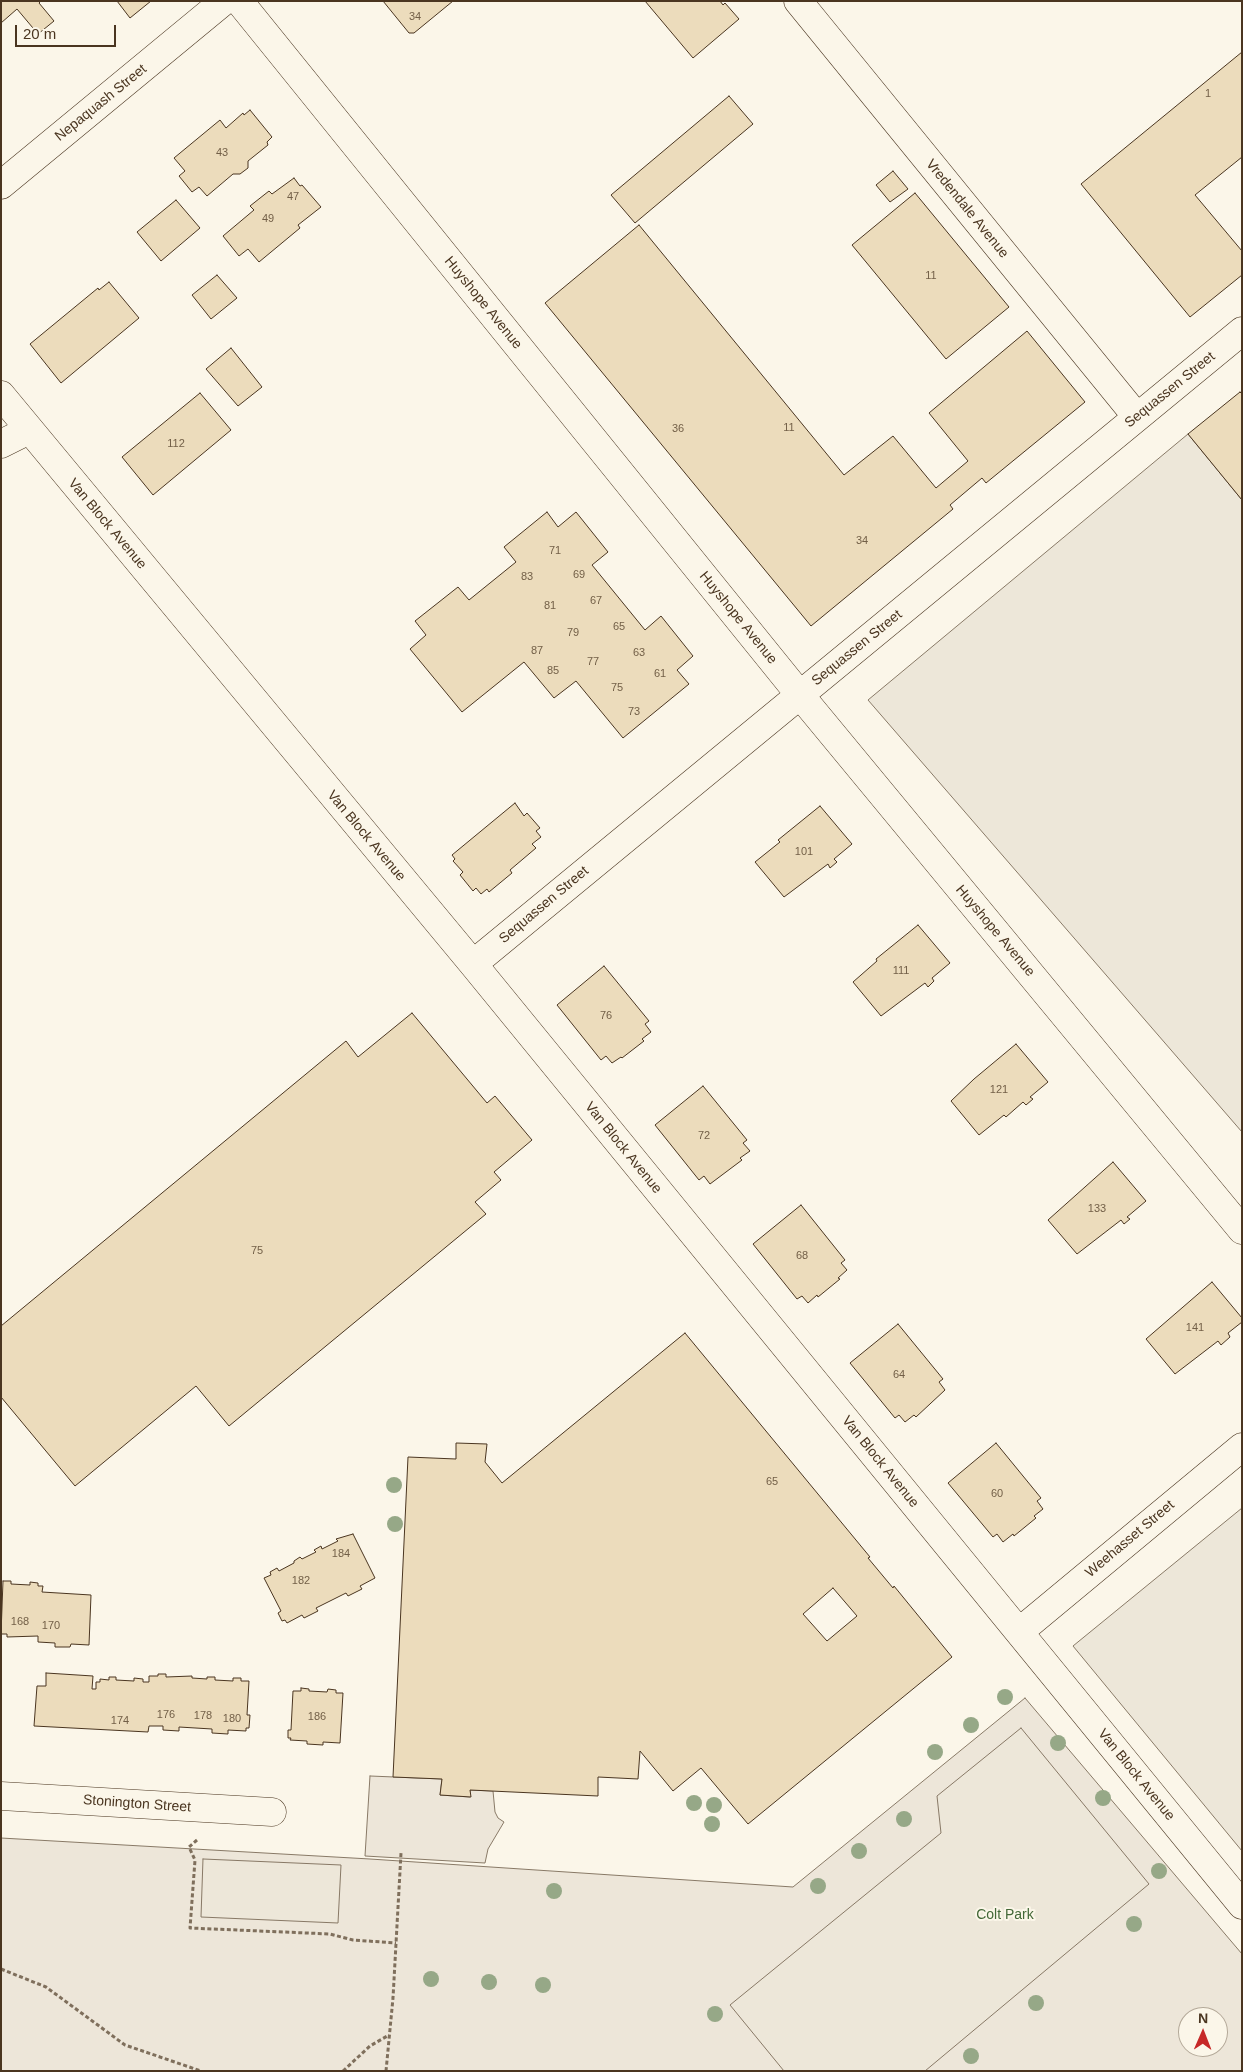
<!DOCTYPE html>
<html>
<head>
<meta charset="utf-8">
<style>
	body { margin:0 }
	#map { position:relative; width:1243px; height:2072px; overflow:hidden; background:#fbf6e9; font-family:Arial,sans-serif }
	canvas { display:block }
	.frame { position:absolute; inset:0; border:2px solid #4a3520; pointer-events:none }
	.north { position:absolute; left:1178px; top:2007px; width:50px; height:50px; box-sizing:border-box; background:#fbf6e9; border:1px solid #b4a999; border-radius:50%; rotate:1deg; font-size:14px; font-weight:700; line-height:20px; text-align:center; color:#4a3520 }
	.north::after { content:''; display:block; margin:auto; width:18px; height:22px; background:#c62828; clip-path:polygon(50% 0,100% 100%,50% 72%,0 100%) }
	.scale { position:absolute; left:15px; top:25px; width:101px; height:22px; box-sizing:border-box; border:2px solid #4a3520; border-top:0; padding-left:6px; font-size:15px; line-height:18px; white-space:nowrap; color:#4a3520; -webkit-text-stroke:4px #fbf6e9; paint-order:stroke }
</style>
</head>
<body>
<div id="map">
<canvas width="1243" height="2072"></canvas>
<div class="frame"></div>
<div class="north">N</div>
<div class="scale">20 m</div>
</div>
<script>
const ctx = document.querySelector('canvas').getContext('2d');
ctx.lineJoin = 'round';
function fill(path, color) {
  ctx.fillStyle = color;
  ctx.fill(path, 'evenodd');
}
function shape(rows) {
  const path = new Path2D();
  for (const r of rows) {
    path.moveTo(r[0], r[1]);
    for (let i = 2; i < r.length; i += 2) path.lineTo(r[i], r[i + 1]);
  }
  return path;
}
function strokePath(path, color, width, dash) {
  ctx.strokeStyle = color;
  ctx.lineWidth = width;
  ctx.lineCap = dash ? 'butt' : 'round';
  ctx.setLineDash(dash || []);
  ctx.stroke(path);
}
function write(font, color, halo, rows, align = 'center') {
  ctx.font = font + ' Arial,sans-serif';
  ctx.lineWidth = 4;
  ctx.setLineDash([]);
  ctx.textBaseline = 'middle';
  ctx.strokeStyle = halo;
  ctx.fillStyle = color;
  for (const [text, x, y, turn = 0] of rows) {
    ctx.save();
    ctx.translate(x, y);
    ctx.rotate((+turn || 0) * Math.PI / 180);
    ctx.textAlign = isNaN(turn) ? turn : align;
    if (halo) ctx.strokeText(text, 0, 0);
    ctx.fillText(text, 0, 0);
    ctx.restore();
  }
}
const green = shape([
	[1025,1698,1242,1954,1242,2071,1,2071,1,1838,370,1859,793,1887,1025,1698],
	[1188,2017,1218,2017,1218,2047,1188,2047,1188,2017],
	[370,1776,442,1779,440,1795,470,1797,470,1790,493,1791,495,1812,498,1818,504,1822,488,1849,485,1863,365,1856,370,1776]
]);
fill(green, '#ede6d9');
strokePath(green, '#887966', 1);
const parking = shape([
	[1188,434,1242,500,1242,1132,868,700,1188,434],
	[1242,1508,1242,1851,1073,1646,1242,1508],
	[1021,1728,1149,1884,925,2071,784,2071,730,2005,941,1833,937,1796,1021,1728],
	[203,1859,341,1865,338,1923,201,1917,203,1859]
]);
fill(parking, '#ede7d9');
strokePath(parking, '#887966', 1);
const building = shape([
	[1,1,41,1,39,3,54,21,38,34,17,9,1,23,1,1],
	[117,1,151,1,130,18,117,1],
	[383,1,453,1,414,33,409,33,383,1],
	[645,1,720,1,723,5,725,3,739,19,693,58,645,1],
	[1242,52,1242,157,1195,195,1242,251,1242,275,1190,317,1081,184,1242,52],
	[729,96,753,124,635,223,611,195,729,96],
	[250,110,272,137,267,142,268,145,248,161,248,168,240,174,233,174,207,196,199,187,192,192,179,176,185,171,174,158,220,120,226,128,243,113,244,115,250,110],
	[893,171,908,189,890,202,876,185,893,171],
	[294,178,300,186,302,185,321,207,298,225,300,228,259,262,248,249,239,256,223,236,254,210,250,206,269,191,272,194,294,178],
	[915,193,1009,307,946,359,852,245,915,193],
	[176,200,200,228,161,261,137,232,176,200],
	[639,225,844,475,893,436,936,488,968,461,929,413,1027,331,1085,402,986,483,982,478,950,505,953,509,811,626,545,303,639,225],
	[217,275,237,298,211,319,192,295,217,275],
	[109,282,139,318,61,383,30,344,98,288,99,290,109,282],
	[231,348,262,387,238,406,206,369,231,348],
	[1240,392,1242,394,1242,500,1188,434,1240,392],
	[200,393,231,430,153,495,122,457,200,393],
	[547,512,558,527,576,512,608,552,592,565,645,630,661,616,693,656,677,670,689,684,623,738,576,681,554,698,524,662,462,712,410,649,426,635,415,621,458,587,469,600,516,562,504,547,547,512],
	[515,803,524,816,527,813,540,828,536,831,541,837,532,844,536,848,510,870,512,873,489,892,487,889,481,894,476,888,473,891,460,875,463,872,453,861,455,859,452,855,515,803],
	[820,806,852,844,834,859,837,862,830,868,828,864,784,897,755,862,780,842,778,840,820,806],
	[918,925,950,963,932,978,934,981,928,987,925,983,881,1016,853,982,877,961,876,959,918,925],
	[604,966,649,1021,645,1024,651,1032,642,1039,644,1041,622,1058,621,1057,612,1063,606,1056,601,1060,557,1005,604,966],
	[412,1013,487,1103,495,1096,532,1140,494,1172,501,1180,475,1202,486,1214,229,1426,196,1386,75,1486,1,1397,1,1326,346,1041,358,1057,412,1013],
	[1016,1044,1048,1082,1030,1097,1033,1099,1026,1105,1023,1102,1006,1117,1004,1115,979,1135,951,1101,974,1079,1016,1044],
	[703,1086,747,1140,743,1143,750,1151,740,1158,742,1160,710,1184,704,1176,699,1180,655,1125,703,1086],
	[1113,1162,1146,1201,1127,1217,1130,1219,1124,1224,1121,1220,1077,1254,1048,1220,1113,1162],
	[801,1205,845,1260,841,1263,847,1270,838,1278,840,1279,818,1297,817,1295,808,1303,802,1296,797,1299,753,1244,801,1205],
	[1212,1282,1242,1318,1242,1322,1228,1333,1230,1337,1221,1345,1218,1341,1175,1374,1146,1339,1212,1282],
	[898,1324,943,1379,939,1382,945,1390,916,1417,914,1415,905,1422,899,1415,895,1418,850,1363,898,1324],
	[685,1333,870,1557,868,1558,893,1588,894,1586,952,1657,748,1824,701,1768,673,1791,640,1751,638,1779,598,1777,598,1796,470,1790,471,1797,440,1795,442,1779,393,1777,408,1457,456,1459,456,1443,487,1444,485,1462,502,1483,685,1333],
	[833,1588,857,1616,827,1641,803,1614,833,1588],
	[996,1443,1041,1498,1037,1501,1043,1509,1034,1516,1036,1518,1014,1536,1013,1534,1003,1542,997,1534,993,1537,948,1483,996,1443],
	[353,1534,375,1578,360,1586,362,1589,348,1596,346,1593,316,1608,318,1611,304,1618,302,1615,287,1623,285,1620,282,1621,278,1613,281,1611,264,1578,271,1575,270,1572,277,1568,279,1571,294,1563,294,1561,300,1557,302,1559,316,1552,314,1550,321,1546,322,1549,338,1541,336,1539,353,1534],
	[3,1581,11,1581,11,1584,30,1585,30,1582,38,1583,38,1586,43,1586,42,1592,91,1595,89,1645,71,1644,70,1647,55,1647,55,1643,38,1642,38,1636,7,1637,7,1634,1,1634,3,1581],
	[46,1673,93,1676,92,1689,96,1689,96,1682,100,1682,100,1679,109,1680,109,1677,116,1677,116,1680,134,1681,134,1678,143,1679,143,1682,149,1682,149,1676,158,1676,158,1674,166,1674,166,1677,192,1676,192,1678,207,1679,207,1677,215,1677,215,1680,233,1681,233,1678,241,1678,241,1681,249,1681,247,1715,250,1715,249,1728,246,1728,246,1731,228,1730,228,1734,212,1733,212,1729,179,1727,179,1731,163,1730,163,1726,149,1726,148,1732,34,1726,37,1686,46,1686,46,1673],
	[301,1688,309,1689,309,1691,327,1692,328,1689,336,1690,336,1693,343,1693,340,1743,323,1742,323,1745,307,1744,307,1741,290,1740,291,1738,288,1738,288,1730,291,1730,293,1691,301,1691,301,1688]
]);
fill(building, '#ecdcbc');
strokePath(building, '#4a3520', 1);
const minor = shape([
	[239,1,800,695,1242,1230],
	[798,1,1137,417],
	[1,185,224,1],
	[1,395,473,964,1242,1905],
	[1,444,29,430],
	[473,964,1242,331],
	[1019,1632,1242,1447],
	[1,1796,272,1812]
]);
strokePath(minor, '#4a3520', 29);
strokePath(shape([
	[197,1840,189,1847,195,1860,190,1928,330,1934,353,1940,396,1943],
	[1,1969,46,1987,125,2045,201,2071],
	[343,2071,370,2046,389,2035],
	[386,2071,393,1998,401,1853]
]), '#7f6f5c', 3, [4, 2.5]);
strokePath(minor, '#fbf6e9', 28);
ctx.fillStyle = '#96a887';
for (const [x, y] of [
	[394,1485],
	[395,1524],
	[1005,1697],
	[971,1725],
	[1058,1743],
	[935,1752],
	[1103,1798],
	[694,1803],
	[714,1805],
	[904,1819],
	[712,1824],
	[859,1851],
	[1159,1871],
	[818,1886],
	[554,1891],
	[1134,1924],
	[431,1979],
	[489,1982],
	[543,1985],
	[1036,2003],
	[715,2014],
	[971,2056]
]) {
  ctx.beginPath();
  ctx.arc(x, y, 8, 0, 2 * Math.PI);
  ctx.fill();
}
write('11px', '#725f47', null, [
	["34",415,17],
	["1",1208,94],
	["43",222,153],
	["47",293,197],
	["49",268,219],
	["11",931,276],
	["11",789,428],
	["36",678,429],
	["112",176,444],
	["34",862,541],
	["71",555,551],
	["69",579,575],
	["83",527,577],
	["67",596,601],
	["81",550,606],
	["65",619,627],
	["79",573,633],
	["87",537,651],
	["63",639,653],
	["77",593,662],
	["85",553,671],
	["61",660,674],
	["75",617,688],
	["73",634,712],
	["101",804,852],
	["111",901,971],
	["76",606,1016],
	["121",999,1090],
	["72",704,1136],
	["133",1097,1209],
	["75",257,1251],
	["68",802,1256],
	["141",1195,1328],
	["64",899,1375],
	["65",772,1482],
	["60",997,1494],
	["184",341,1554],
	["182",301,1581],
	["168",20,1622],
	["170",51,1626],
	["176",166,1715],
	["178",203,1716],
	["186",317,1717],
	["180",232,1719],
	["174",120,1721]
]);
write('14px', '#4a3520', '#fbf6e9', [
	["Nepaquash Street",101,103,-39],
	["Vredendale Avenue",967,209,51],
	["Huyshope Avenue",483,303,51],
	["Sequassen Street",1170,390,-39],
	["Van Block Avenue",107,524,50],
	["Huyshope Avenue",738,618,51],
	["Sequassen Street",857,648,-39],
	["Van Block Avenue",366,836,50],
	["Sequassen Street",544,905,-40],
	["Huyshope Avenue",995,931,50],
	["Van Block Avenue",623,1148,51],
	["Van Block Avenue",880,1462,51],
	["Weehasset Street",1130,1539,-40],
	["Van Block Avenue",1136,1775,51],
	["Stonington Street",137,1804,4]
]);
write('14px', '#436837', '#fbf6e9', [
	["Colt Park",1005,1915]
]);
</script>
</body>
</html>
